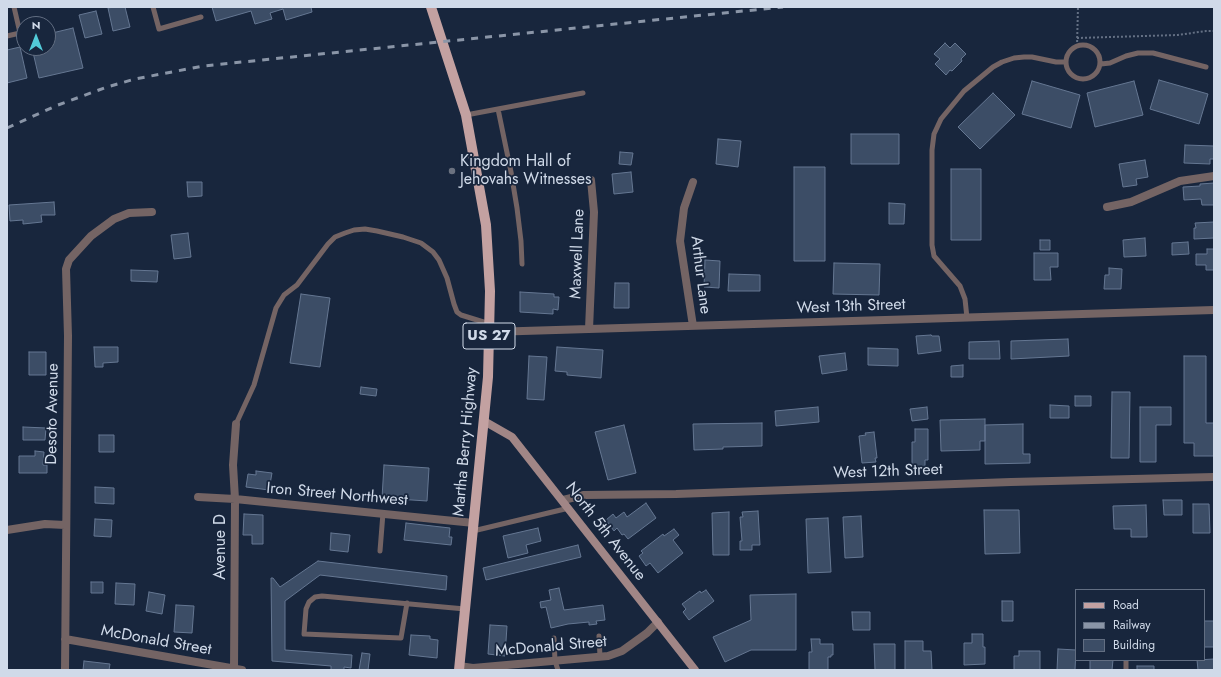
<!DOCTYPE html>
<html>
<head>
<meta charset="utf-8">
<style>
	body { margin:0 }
	#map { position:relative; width:1221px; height:677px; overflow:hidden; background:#18263d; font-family:Jost,sans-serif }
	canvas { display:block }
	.frame { position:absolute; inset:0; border:8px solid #d0dae9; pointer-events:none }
	.legend { position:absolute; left:1075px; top:589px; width:130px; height:72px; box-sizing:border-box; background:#18263d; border:1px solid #626e82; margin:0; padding:5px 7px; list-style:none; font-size:12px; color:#d0dae9 }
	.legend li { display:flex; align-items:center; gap:8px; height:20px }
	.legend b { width:20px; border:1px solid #626e82 }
	.north { position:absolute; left:16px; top:16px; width:40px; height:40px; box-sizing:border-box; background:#18263d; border:1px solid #626e82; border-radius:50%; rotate:0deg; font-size:11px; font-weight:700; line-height:16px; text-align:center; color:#d0dae9 }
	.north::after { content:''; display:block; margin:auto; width:14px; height:18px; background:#52cbd9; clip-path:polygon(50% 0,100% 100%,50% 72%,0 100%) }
</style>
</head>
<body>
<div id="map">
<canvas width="1221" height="677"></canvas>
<div class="frame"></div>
<ul class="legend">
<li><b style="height:5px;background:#c3a1a1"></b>Road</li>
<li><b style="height:5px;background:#8a95a7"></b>Railway</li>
<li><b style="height:11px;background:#3c4d66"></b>Building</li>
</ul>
<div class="north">N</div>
</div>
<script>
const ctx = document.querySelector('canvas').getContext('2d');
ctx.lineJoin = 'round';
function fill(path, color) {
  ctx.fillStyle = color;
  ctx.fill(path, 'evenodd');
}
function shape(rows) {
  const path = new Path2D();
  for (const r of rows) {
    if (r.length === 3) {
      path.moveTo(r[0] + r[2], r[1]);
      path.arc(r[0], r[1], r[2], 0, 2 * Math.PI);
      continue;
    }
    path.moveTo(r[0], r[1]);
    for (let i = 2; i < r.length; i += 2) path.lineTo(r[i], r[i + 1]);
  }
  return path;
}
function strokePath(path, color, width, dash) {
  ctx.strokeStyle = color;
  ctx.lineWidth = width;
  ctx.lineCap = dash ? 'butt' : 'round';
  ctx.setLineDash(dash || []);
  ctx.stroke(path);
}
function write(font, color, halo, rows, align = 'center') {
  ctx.font = font + ' Jost,sans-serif';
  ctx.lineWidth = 3.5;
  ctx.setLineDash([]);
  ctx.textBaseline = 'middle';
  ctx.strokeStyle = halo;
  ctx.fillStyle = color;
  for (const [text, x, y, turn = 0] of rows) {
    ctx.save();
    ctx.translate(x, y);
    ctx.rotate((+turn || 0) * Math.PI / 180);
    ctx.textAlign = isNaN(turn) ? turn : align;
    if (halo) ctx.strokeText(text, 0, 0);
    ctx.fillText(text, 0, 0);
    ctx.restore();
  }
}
const building = shape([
	[114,7,125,7,130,27,113,31,108,8,114,7],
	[212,7,311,7,312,12,286,20,283,9,270,13,272,19,255,24,251,11,216,21,212,7],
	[96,11,102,34,85,38,79,15,96,11],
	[73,28,83,68,39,78,32,48,48,48,48,34,73,28],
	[945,43,950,48,955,43,966,54,961,59,962,61,952,71,950,70,946,75,935,64,940,59,934,54,945,43],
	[20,47,27,78,7,83,7,50,20,47],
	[1159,80,1208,94,1199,124,1150,109,1159,80],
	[1032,81,1080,95,1071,128,1022,114,1032,81],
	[1134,81,1143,115,1095,127,1087,93,1134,81],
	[993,93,1015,115,980,149,958,127,993,93],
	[851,134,899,134,899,164,851,164,851,134],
	[718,139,741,141,738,167,716,164,718,139],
	[1185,145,1214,146,1214,159,1210,159,1210,164,1184,163,1185,145],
	[620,152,633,153,631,165,619,164,620,152],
	[1145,160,1148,177,1136,179,1137,185,1123,187,1119,164,1145,160],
	[794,167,825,167,825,261,794,261,794,167],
	[951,169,981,169,981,240,951,240,951,169],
	[631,172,633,192,614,194,612,174,631,172],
	[187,182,202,182,202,196,188,197,187,182],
	[1214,183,1214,205,1202,205,1201,199,1184,200,1183,187,1200,186,1200,184,1214,183],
	[54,202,55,215,41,215,42,222,23,224,23,220,10,221,9,205,54,202],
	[889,203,905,204,904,224,889,224,889,203],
	[1214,222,1214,238,1194,239,1194,228,1196,228,1195,223,1214,222],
	[188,233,191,257,174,259,171,235,188,233],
	[1145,238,1146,256,1124,257,1123,240,1145,238],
	[1040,240,1050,240,1050,250,1040,250,1040,240],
	[1188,242,1189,254,1172,255,1172,243,1188,242],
	[1207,249,1214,249,1214,270,1206,270,1206,265,1196,265,1196,254,1207,254,1207,249],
	[1034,253,1058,253,1058,267,1050,267,1051,280,1034,280,1034,253],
	[705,260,720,261,719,288,704,287,705,260],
	[834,263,880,264,879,295,833,294,834,263],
	[1109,268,1122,269,1121,289,1104,289,1105,275,1109,275,1109,268],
	[131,270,158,271,157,282,131,281,131,270],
	[729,274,760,275,760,291,728,291,729,274],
	[615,283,629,283,629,308,614,308,615,283],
	[520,292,554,294,554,297,559,297,558,310,553,309,553,314,520,312,520,292],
	[301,294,330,298,320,367,290,363,301,294],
	[931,335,932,336,939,336,941,351,918,354,916,336,931,335],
	[1068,339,1069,356,1011,359,1011,341,1068,339],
	[999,341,1000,359,969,359,969,342,999,341],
	[94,347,118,347,118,362,103,363,103,367,95,367,94,347],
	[557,347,603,350,601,378,567,375,567,372,555,371,557,347],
	[868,348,898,349,898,366,868,365,868,348],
	[29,352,46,352,46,375,29,375,29,352],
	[845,353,847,370,822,374,819,356,845,353],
	[529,356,547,357,544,400,527,399,529,356],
	[1184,356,1206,356,1206,423,1214,423,1214,456,1194,456,1194,443,1184,443,1184,356],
	[963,365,963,377,951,377,951,366,963,365],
	[361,387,377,389,376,396,360,394,361,387],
	[1112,392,1130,392,1129,458,1111,458,1112,392],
	[1075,396,1091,396,1091,406,1075,406,1075,396],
	[1050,405,1069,406,1069,418,1050,418,1050,405],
	[818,407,819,422,776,426,775,411,818,407],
	[927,407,928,419,912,421,910,409,927,407],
	[1140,407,1171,407,1171,425,1156,425,1156,462,1140,462,1140,407],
	[985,419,985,441,980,441,980,450,941,451,940,420,985,419],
	[762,423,762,446,723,447,723,449,694,450,693,424,762,423],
	[1023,424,1023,454,1030,454,1030,463,985,464,985,425,1023,424],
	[624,425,636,473,608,480,595,432,624,425],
	[23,427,46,428,45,440,23,440,23,427],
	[915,429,928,429,928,460,925,460,925,468,912,468,912,442,915,442,915,429],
	[874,432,877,458,875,458,876,462,862,463,859,436,866,435,865,433,874,432],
	[99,435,114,435,114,452,99,452,99,435],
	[35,451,44,452,43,465,47,465,47,473,19,473,19,456,35,456,35,451],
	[384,465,429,468,427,501,382,498,384,465],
	[256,471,272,473,269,490,246,487,248,474,256,475,256,471],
	[95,487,114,488,114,504,95,503,95,487],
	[1163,500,1182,500,1182,515,1164,515,1163,500],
	[646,503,656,518,628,539,624,534,622,535,617,528,614,531,606,520,613,514,616,518,624,512,627,517,646,503],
	[1193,504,1209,504,1210,533,1193,533,1193,504],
	[1146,505,1147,537,1131,537,1131,529,1114,529,1113,506,1146,505],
	[984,510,1019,510,1020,553,985,554,984,510],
	[758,511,760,545,752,545,752,550,740,550,740,541,742,541,740,517,743,517,742,512,758,511],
	[729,512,729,555,713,555,712,513,729,512],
	[244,514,263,515,263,544,252,544,252,535,243,535,244,514],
	[861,516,863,557,845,558,843,517,861,516],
	[828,518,831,572,808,573,806,519,828,518],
	[95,519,112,520,111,537,94,536,95,519],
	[406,523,450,528,449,537,452,537,451,545,404,540,406,523],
	[538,528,541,541,526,545,528,553,508,558,503,536,538,528],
	[674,529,679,535,673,540,683,553,658,573,650,563,646,566,639,556,643,553,641,551,663,534,664,536,674,529],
	[331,533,350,535,348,552,330,550,331,533],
	[578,545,581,557,486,580,483,568,578,545],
	[318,561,447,576,446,590,320,575,285,601,285,650,352,655,351,668,344,667,344,670,331,670,331,666,272,661,271,578,273,578,280,587,318,561],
	[91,582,103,582,103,593,91,593,91,582],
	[116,583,135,584,134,605,115,604,116,583],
	[559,588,564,610,603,605,605,620,596,621,597,624,589,625,589,622,568,624,551,628,546,607,541,608,540,602,551,600,549,590,559,588],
	[706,590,714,601,689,620,683,612,686,609,682,604,700,591,701,593,706,590],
	[149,592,165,595,162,614,146,611,149,592],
	[796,594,796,650,751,650,725,662,713,637,751,620,750,595,796,594],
	[1002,601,1013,601,1013,621,1002,621,1002,601],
	[176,605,194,606,192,633,174,632,176,605],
	[852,612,870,612,870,630,853,630,852,612],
	[1204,621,1214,621,1214,647,1204,647,1204,621],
	[490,625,507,626,505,656,488,654,490,625],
	[972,634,983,634,983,647,985,647,985,664,964,665,964,643,972,643,972,634],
	[411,635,430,636,430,639,438,640,437,658,409,655,411,635],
	[811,639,820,639,820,644,833,644,833,655,831,655,831,657,828,657,828,670,809,670,809,652,812,652,811,639],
	[905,641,923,641,923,651,931,651,932,670,905,670,905,641],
	[874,644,895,644,895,670,875,670,874,644],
	[1058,649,1076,650,1075,670,1057,670,1058,649],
	[1019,651,1040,651,1040,670,1014,670,1014,656,1019,656,1019,651],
	[362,653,370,654,368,670,359,670,362,653],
	[1214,659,1214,670,1198,670,1197,660,1214,659],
	[1090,660,1113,660,1112,670,1090,670,1090,660],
	[84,661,110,664,109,670,83,670,84,661],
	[1137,666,1154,666,1154,670,1137,670,1137,666]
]);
fill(building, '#3c4d66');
strokePath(building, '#657792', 1);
strokePath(shape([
	[1077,38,1178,35,1206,31,1214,31],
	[1077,46,1078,7]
]), '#647084', 2, [2, 2]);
strokePath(shape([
	[153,7,159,29,201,17],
	[7,36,20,33,14,7],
	[1083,62,17],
	[1101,64,1110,63,1126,56,1138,53,1153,53,1206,67],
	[498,109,511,172,517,208,521,241,522,264],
	[466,115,583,93],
	[967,318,965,299,960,286,934,256,932,245,932,150,934,134,941,119,964,91,993,67,1002,62,1014,58,1024,57,1032,57,1056,62,1066,62],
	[236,424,254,385,276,308,284,295,297,285,328,244,335,237,345,233,354,230,365,229,377,231,403,237,421,243,433,252,439,260,447,278,454,304,457,312,461,315,490,324],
	[473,531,569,508],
	[380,551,383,513],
	[407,603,401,638,304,634,306,609,309,602,315,597,322,596,465,609],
	[599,636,600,657],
	[554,638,555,661,558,670],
	[1126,660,1126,670]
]), '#746464', 5);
strokePath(shape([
	[1107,207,1131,202,1180,181,1214,176],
	[693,326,680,241,684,208,693,182],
	[589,329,594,212,591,180],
	[490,332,1214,310],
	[198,497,235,499,474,523],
	[563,500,584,495,676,494,1011,482,1214,477],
	[7,530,45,524,65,525],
	[65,639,242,670],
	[459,666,473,668,608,656,622,651,647,633,658,622],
	[65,670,68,336,66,269,69,260,91,236,114,219,129,213,152,212],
	[234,670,235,499,233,465,236,424]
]), '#746464', 8);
strokePath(shape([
	[484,421,512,437,695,670]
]), '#a18686', 8);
strokePath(shape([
	[431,7,466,115,486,225,490,291,488,377,459,670]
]), '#c3a1a1', 10);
strokePath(shape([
	[7,128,58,105,107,87,135,79,203,66,783,7]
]), '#8a95a7', 3, [7, 7]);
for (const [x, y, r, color] of [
	[452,171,4,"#6b7280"]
]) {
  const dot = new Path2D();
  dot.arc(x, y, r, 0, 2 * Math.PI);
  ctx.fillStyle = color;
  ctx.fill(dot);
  strokePath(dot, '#18263d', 1.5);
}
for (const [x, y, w] of [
	[489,336,52]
]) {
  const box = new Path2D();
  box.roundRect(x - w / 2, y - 13, w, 26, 3);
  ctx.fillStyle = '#18263d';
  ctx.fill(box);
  strokePath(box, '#d0dae9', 1);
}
write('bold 15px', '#d0dae9', null, [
	["US 27",489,336]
]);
write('16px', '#d0dae9', '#18263d', [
	["Kingdom Hall of",460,162],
	["Jehovahs Witnesses",460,180]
], 'left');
write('16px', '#d0dae9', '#18263d', [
	["Maxwell Lane",578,254,-88],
	["Arthur Lane",700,275,83],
	["West 13th Street",851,307,-2],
	["Desoto Avenue",53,414,-89],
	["Martha Berry Highway",466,442,-85],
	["West 12th Street",888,472,-2],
	["Iron Street Northwest",337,495,5],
	["North 5th Avenue",605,532,52],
	["Avenue D",221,547,-90],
	["McDonald Street",156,641,10],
	["McDonald Street",551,647,-5]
]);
</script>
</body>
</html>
